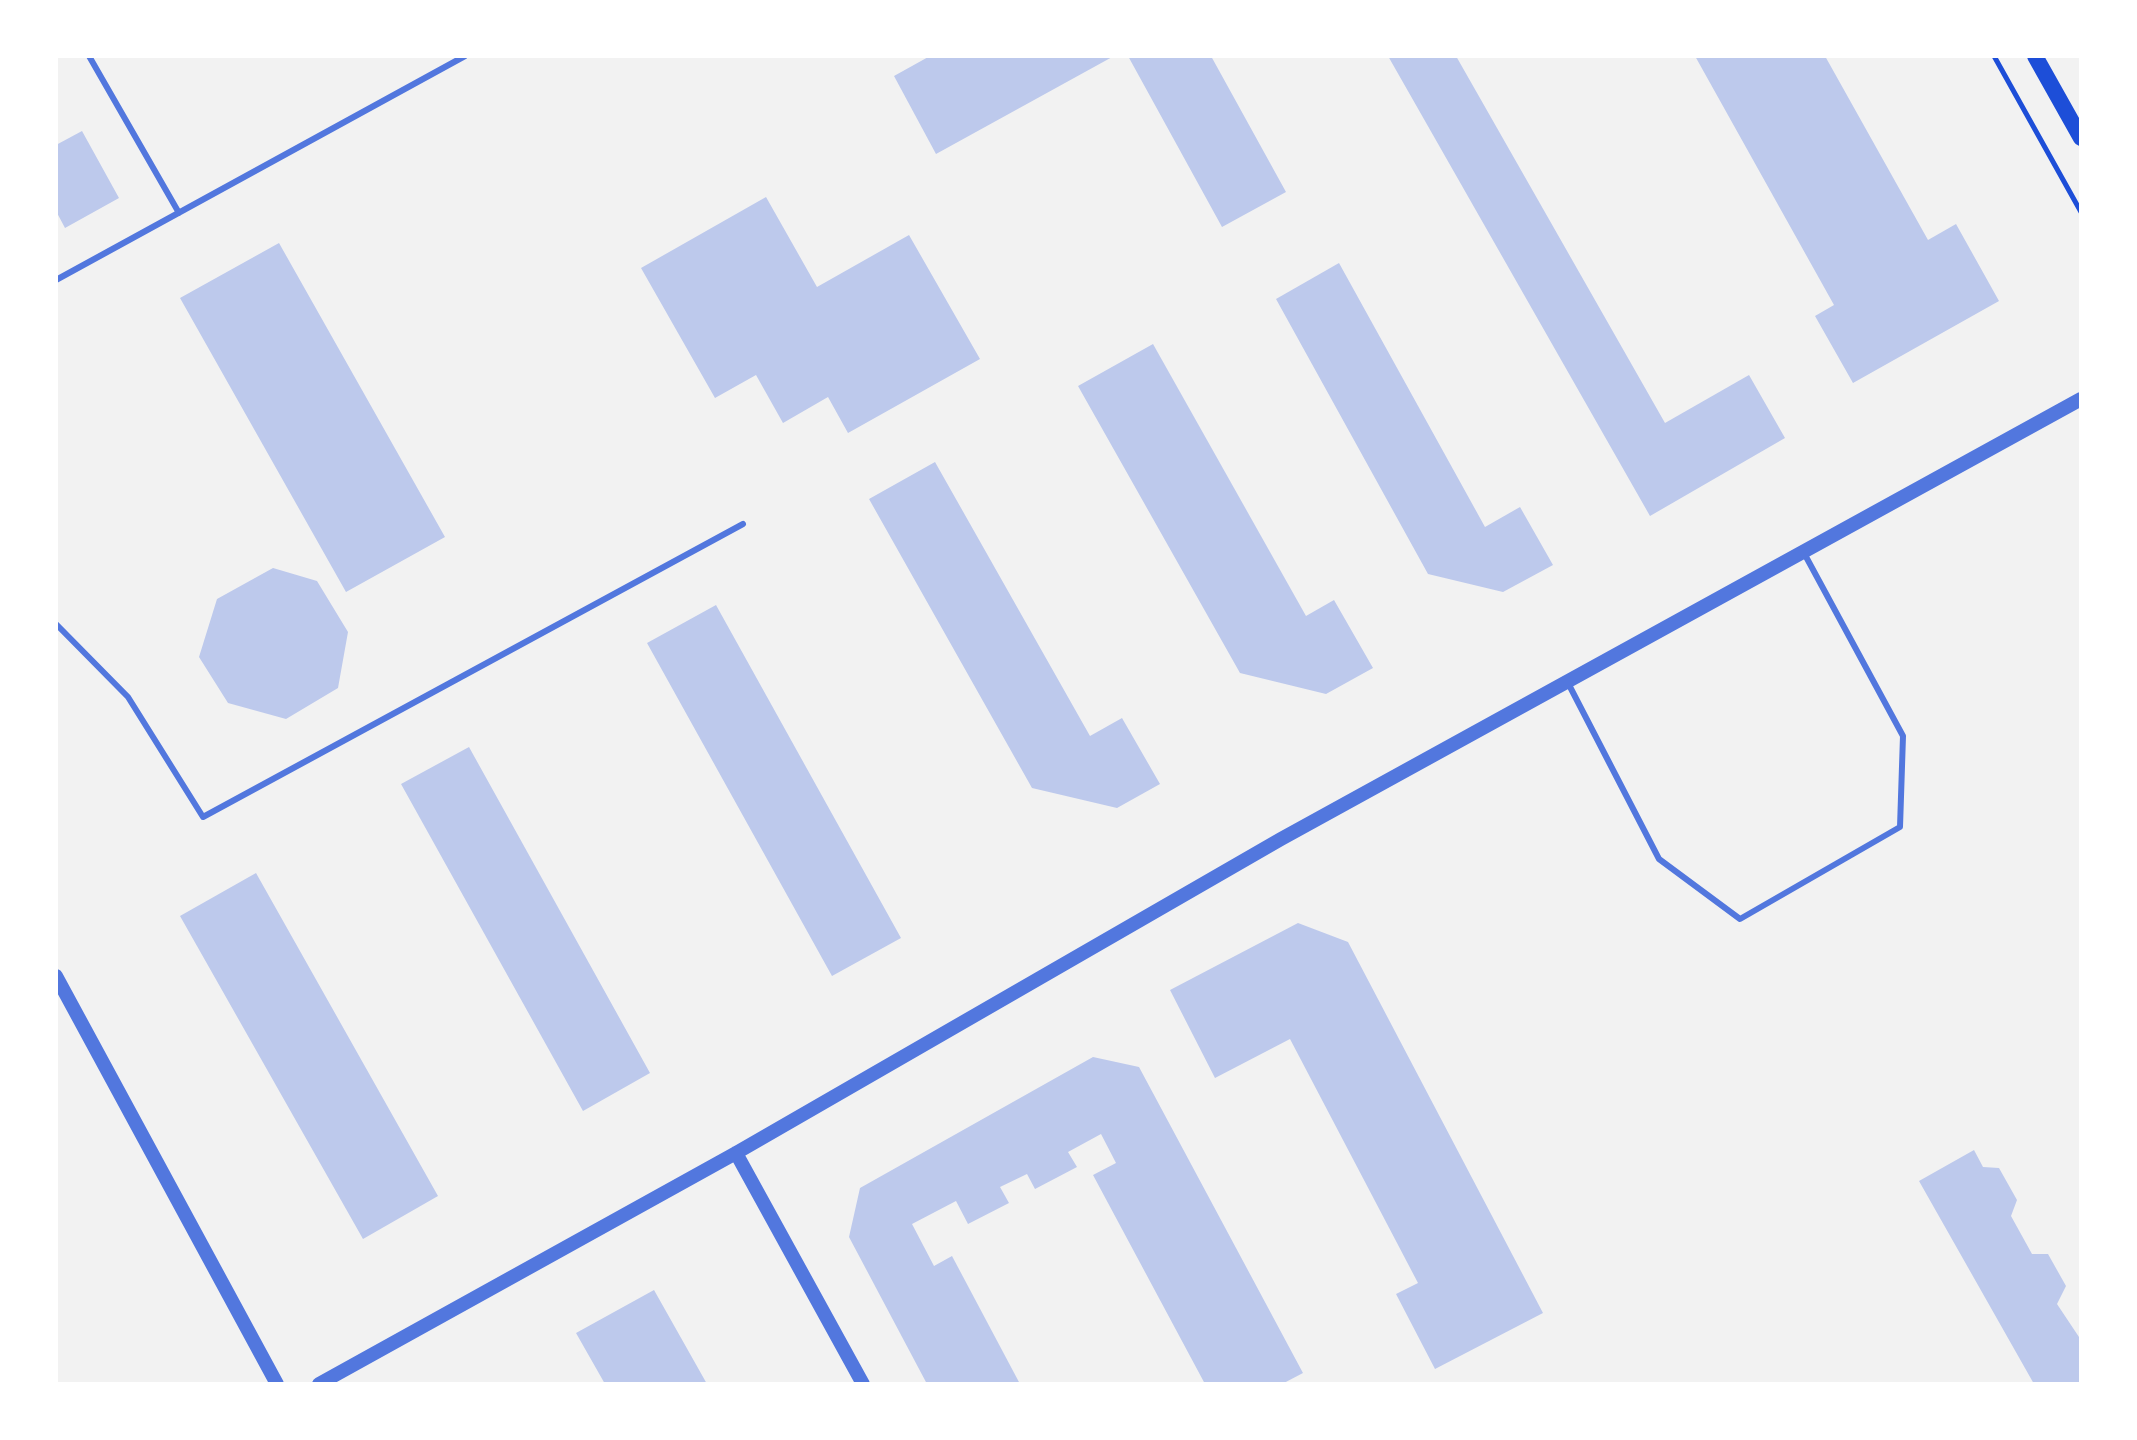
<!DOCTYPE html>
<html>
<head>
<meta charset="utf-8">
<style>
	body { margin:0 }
	#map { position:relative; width:2137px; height:1440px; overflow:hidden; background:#f2f2f2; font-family:Literata,serif }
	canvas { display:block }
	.frame { position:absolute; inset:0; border:58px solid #fff; pointer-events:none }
</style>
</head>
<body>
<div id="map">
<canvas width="2137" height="1440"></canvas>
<div class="frame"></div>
</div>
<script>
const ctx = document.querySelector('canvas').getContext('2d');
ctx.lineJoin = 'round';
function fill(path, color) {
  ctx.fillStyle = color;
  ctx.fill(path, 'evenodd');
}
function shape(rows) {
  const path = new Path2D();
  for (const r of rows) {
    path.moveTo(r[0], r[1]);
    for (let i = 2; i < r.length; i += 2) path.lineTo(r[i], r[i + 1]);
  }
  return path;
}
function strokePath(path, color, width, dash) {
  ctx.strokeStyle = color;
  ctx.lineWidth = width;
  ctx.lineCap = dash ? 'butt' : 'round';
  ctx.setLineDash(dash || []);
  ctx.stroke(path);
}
fill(shape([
	[930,56,1114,56,936,154,894,76],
	[1128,56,1211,56,1286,192,1222,227],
	[1388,56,1456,56,1665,423,1749,375,1785,438,1650,516],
	[1695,56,1825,56,1928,240,1956,224,1999,301,1853,383,1815,316,1834,305],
	[82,131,119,198,65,228,56,211,56,145],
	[766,197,817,287,909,235,980,359,848,433,828,397,783,423,756,375,715,398,641,268],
	[279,243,445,537,346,592,180,298],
	[1339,263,1485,527,1520,507,1553,565,1503,592,1428,574,1276,299],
	[1153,344,1306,616,1334,600,1373,668,1326,694,1240,673,1078,386],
	[935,462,1090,736,1122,718,1160,784,1117,808,1032,788,869,499],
	[273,568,317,581,348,632,338,688,286,719,228,703,199,657,217,599],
	[716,605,901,938,832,976,647,643],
	[469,747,650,1073,583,1111,401,784],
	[256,873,438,1196,363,1239,180,916],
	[1298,923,1348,942,1543,1313,1435,1369,1396,1294,1418,1283,1290,1039,1215,1078,1170,990],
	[1093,1057,1139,1067,1303,1373,1282,1384,1205,1384,1093,1175,1116,1163,1101,1134,1068,1152,1077,1167,1035,1189,1027,1174,1000,1187,1009,1203,968,1224,956,1201,912,1224,934,1266,952,1256,1020,1384,927,1384,849,1237,860,1188],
	[1974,1150,1983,1167,1999,1168,2017,1200,2011,1216,2032,1254,2048,1254,2066,1286,2057,1304,2081,1340,2081,1384,2034,1384,1919,1181],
	[654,1290,707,1384,605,1384,576,1333]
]), '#bdc9ec');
strokePath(shape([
	[1994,56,2081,212]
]), '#1d4ed8', 5);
strokePath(shape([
	[89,56,179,213],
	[56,280,465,56],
	[56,624,128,697,203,817,743,524],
	[1567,681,1659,859,1740,919,1900,827,1903,736,1804,553]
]), '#5277de', 6);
strokePath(shape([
	[56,976,277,1384],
	[736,1153,863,1384],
	[319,1384,736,1153,1281,839,2081,399]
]), '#5277de', 14);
strokePath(shape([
	[2035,56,2081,138]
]), '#1d4ed8', 16);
</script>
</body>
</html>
